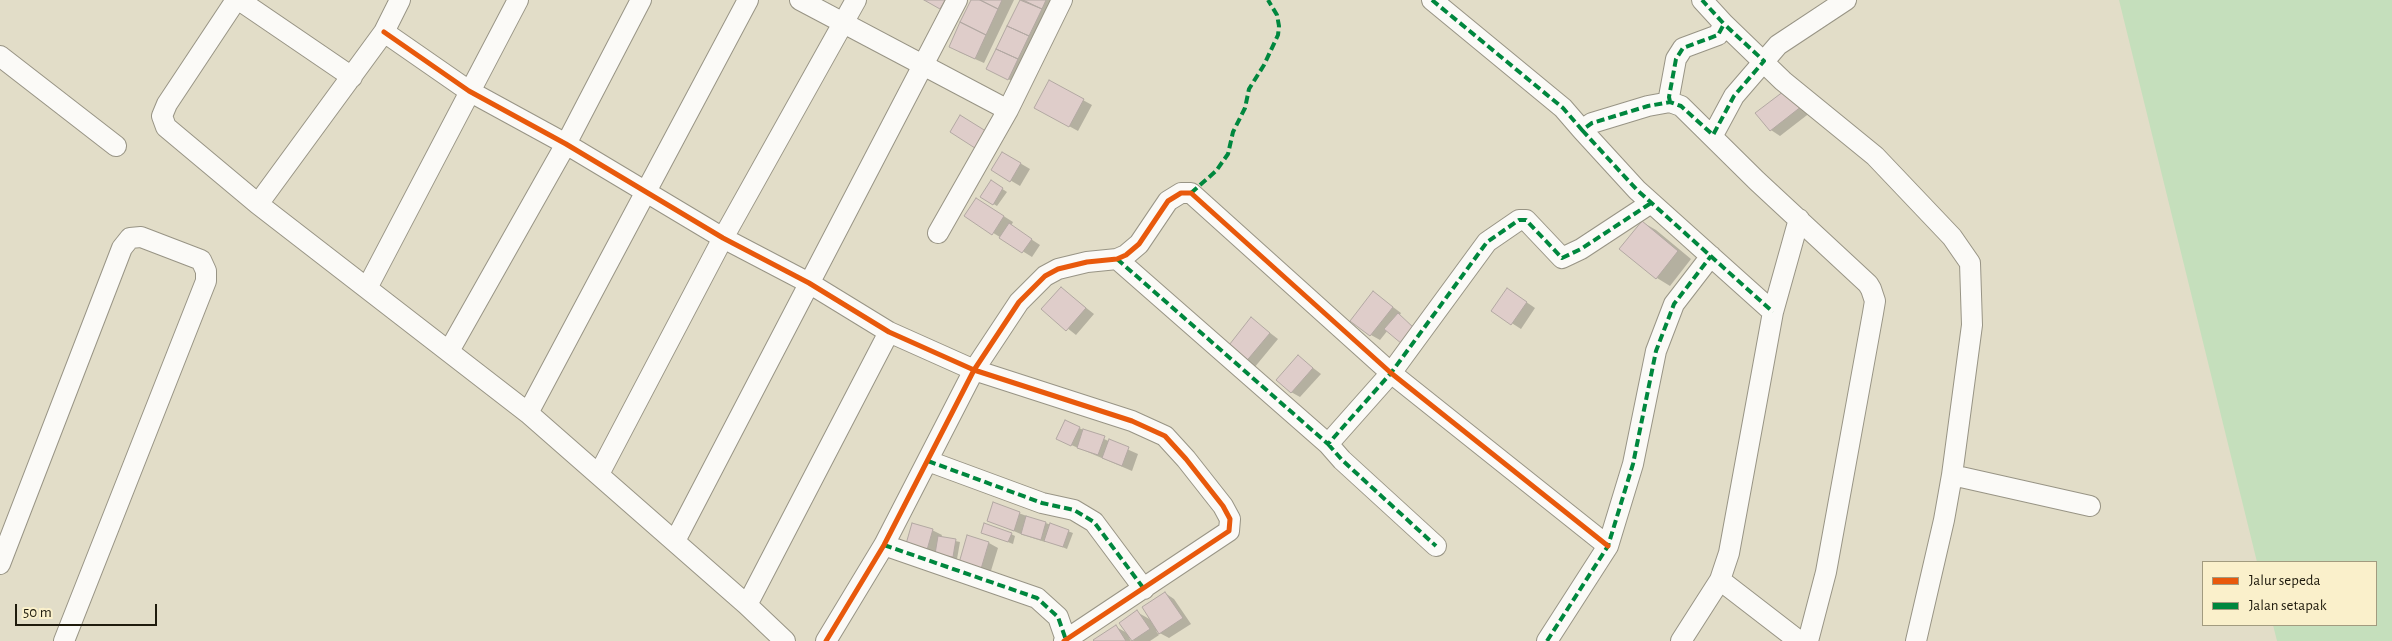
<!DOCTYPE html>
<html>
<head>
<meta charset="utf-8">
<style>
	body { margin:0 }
	#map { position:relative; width:2392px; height:641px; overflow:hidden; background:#e2ddc8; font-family:"Alegreya Sans",sans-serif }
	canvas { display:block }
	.legend { position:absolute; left:2202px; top:561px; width:175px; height:65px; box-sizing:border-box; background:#faf0cb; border:1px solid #a29b7f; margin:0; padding:6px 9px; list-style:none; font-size:15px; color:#1f1b0d }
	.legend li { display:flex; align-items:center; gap:10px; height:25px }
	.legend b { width:25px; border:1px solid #a29b7f }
	.scale { position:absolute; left:15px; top:604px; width:142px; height:22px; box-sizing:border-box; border:2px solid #1f1b0d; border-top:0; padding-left:6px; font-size:15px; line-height:18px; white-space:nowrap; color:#1f1b0d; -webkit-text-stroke:4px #faf0cb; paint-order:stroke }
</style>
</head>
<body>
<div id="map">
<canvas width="2392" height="641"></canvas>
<ul class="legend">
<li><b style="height:6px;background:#e8590c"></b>Jalur sepeda</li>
<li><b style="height:6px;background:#00873e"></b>Jalan setapak</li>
</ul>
<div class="scale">50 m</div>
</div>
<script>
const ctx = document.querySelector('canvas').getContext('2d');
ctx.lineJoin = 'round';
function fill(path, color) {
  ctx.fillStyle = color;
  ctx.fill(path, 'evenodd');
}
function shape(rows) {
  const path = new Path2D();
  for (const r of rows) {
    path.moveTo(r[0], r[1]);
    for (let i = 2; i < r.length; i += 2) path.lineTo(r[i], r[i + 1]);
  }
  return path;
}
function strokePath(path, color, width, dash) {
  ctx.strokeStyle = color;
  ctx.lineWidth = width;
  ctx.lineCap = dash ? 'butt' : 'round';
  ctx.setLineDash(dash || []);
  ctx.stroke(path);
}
fill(shape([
	[2119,0,2392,0,2392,641,2277,641,2273,625,2376,625,2376,562,2257,562]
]), '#c5dfbc');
fill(shape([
	[972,0,1014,0,984,63,959,52],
	[1021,0,1058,0,1018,84,988,69],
	[1050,82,1092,105,1078,131,1036,108],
	[1788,89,1811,112,1780,136,1771,130,1757,113],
	[1003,153,1030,169,1020,186,993,170],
	[992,182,1007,192,997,206,982,197],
	[986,205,1013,222,1011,226,1040,245,1032,257,966,216],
	[1642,222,1656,230,1691,259,1670,286,1657,278],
	[1061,288,1094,314,1076,335,1043,309],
	[1373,292,1401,313,1399,316,1423,335,1388,330,1380,340,1371,335],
	[1516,295,1535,308,1521,329,1493,311],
	[1252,319,1278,339,1254,368,1245,363],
	[1299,357,1321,374,1300,397,1291,392],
	[1079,428,1138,454,1132,471,1062,441],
	[994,504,1073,533,1067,549,1045,540,1045,542,1023,535,988,520],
	[932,530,942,535,941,538,960,542,957,559,940,556,908,544],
	[982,532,1011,534,1015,536,1013,544],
	[989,543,998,548,990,574,970,568],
	[1165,593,1174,599,1191,624,1169,638,1156,631,1159,635,1150,641,1134,641,1129,638,1131,641,1096,641,1116,627,1129,634,1137,612,1151,620]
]), '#0003');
const building = shape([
	[924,0,945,0,940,9,924,0],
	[971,0,980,0,998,9,986,35,960,22,971,0],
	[980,0,1002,0,998,9,980,0],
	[1020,0,1042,9,1029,36,1007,26,1020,0],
	[1023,0,1046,0,1042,9,1023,0],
	[960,22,986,35,975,59,949,47,960,22],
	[1007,26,1029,36,1018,59,996,49,1007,26],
	[996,49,1018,59,1008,80,986,69,996,49],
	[1049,80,1084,99,1069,127,1034,108,1049,80],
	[1788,88,1802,106,1770,131,1755,113,1788,88],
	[960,115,989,133,978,150,950,132,960,115],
	[1002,152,1021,163,1010,182,991,170,1002,152],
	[991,180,1003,188,993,205,980,197,991,180],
	[976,198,1004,216,992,235,964,216,976,198],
	[1642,221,1678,251,1656,279,1619,249,1642,221],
	[1009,223,1032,239,1022,253,999,238,1009,223],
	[1061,287,1086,308,1066,331,1041,309,1061,287],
	[1507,288,1527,302,1511,325,1491,311,1507,288],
	[1373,291,1393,307,1370,336,1350,321,1373,291],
	[1398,313,1415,329,1402,344,1384,329,1398,313],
	[1251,317,1270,333,1244,364,1226,349,1251,317],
	[1298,355,1313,368,1291,393,1276,380,1298,355],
	[1065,420,1080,427,1071,446,1056,439,1065,420],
	[1083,429,1105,436,1098,455,1077,448,1083,429],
	[1109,439,1129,447,1122,466,1102,458,1109,439],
	[993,502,1020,512,1014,531,987,521,993,502],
	[1026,516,1046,522,1041,540,1021,534,1026,516],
	[912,523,933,529,927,550,906,544,912,523],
	[984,523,1012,533,1008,542,981,533,984,523],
	[1050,523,1069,530,1063,547,1044,541,1050,523],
	[967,535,989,542,981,569,959,563,967,535],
	[938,536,956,539,953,557,935,554,938,536],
	[1165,592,1183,618,1159,634,1142,607,1165,592],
	[1137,610,1150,629,1132,641,1119,623,1137,610],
	[1116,625,1126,641,1094,641,1093,640,1116,625]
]);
fill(building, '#dfcdca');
strokePath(building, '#b2a8a2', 1);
const minor = shape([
	[236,0,167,104,162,116,166,127,258,204,528,413,747,605],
	[239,0,352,77],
	[800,0,1008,110],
	[1432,0,1563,108,1582,130,1592,123,1648,106,1670,102,1681,106,1757,181,1868,284,1871,289,1875,301,1873,313,1826,572,1808,641],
	[1724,24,1783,81,1875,156,1952,237,1970,263,1972,325,1952,475,1944,520,1916,641],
	[384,32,469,91,566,144,723,238,809,283,889,332,974,370,1132,421,1165,436,1186,459,1223,506,1230,519,1229,531,1064,641],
	[0,56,116,146],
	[1670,102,1669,97,1676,59,1683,48,1718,35,1724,24,1702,0],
	[1582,130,1637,190,1773,312],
	[1713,135,1734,96,1778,45,1846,0],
	[258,204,384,32,400,0],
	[938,233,1008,110,1062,0],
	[1117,259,1328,444,1391,373,1487,242,1519,220,1526,220,1562,258,1581,249,1651,203],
	[367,288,518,0],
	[449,351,566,144,641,0],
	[528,413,748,0],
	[1328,444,1342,460,1436,546],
	[928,461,1042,503,1074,510,1094,522,1144,589],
	[599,474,723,238,856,0],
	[1952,475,2090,506],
	[675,541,957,0],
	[884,545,1037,598,1058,617,1066,640],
	[0,564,122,248,130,238,141,237,201,260,206,271,206,281,64,641],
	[1720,580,1799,641],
	[785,641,747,605,889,332],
	[826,641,884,545,974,370,1019,302,1045,276,1058,269,1087,262,1117,259,1126,255,1139,244,1168,201,1181,193,1191,193,1391,373,1608,546],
	[1547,641,1608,546,1633,464,1656,351,1674,304,1711,256],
	[1681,641,1720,580,1729,553,1773,312,1799,219]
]);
strokePath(minor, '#989485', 22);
strokePath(minor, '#fbfaf7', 20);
strokePath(shape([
	[1432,0,1563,108,1582,130,1592,123,1648,106,1670,102,1681,106,1713,135,1734,96,1764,61,1724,24],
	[1670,102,1669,97,1676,59,1683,48,1718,35,1724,24,1702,0],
	[1582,130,1637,190,1773,312],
	[1191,193,1216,171,1228,154,1233,132,1245,108,1249,89,1264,65,1278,35,1279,26,1277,15,1268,0],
	[1117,259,1328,444,1391,373,1487,242,1519,220,1526,220,1562,258,1581,249,1651,203],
	[1328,444,1342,460,1436,546],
	[928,461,1042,503,1074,510,1094,522,1144,589],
	[884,545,1037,598,1058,617,1066,640],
	[1547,641,1608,546,1633,464,1656,351,1674,304,1711,256]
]), '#00873e', 4, [8, 4]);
strokePath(shape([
	[384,32,469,91,566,144,723,238,809,283,889,332,974,370,1132,421,1165,436,1186,459,1223,506,1230,519,1229,531,1064,641],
	[826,641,884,545,974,370,1019,302,1045,276,1058,269,1087,262,1117,259,1126,255,1139,244,1168,201,1181,193,1191,193,1391,373,1608,546]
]), '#e8590c', 5);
</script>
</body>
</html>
